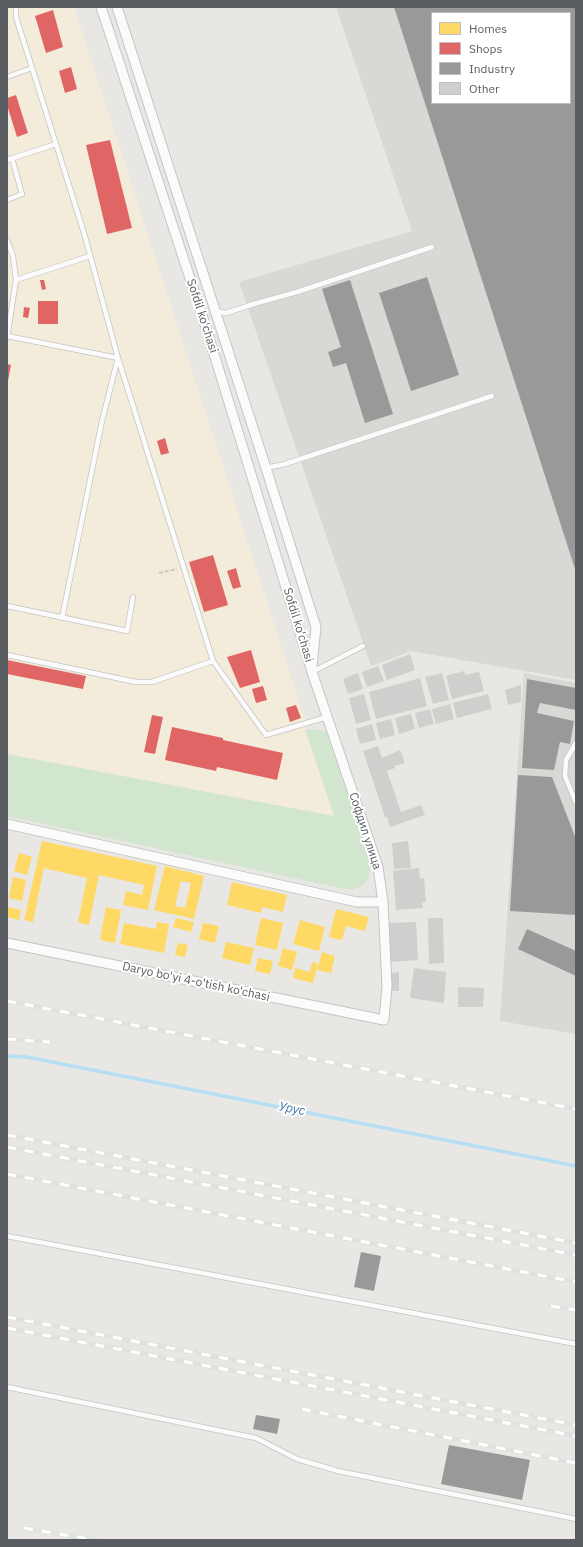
<!DOCTYPE html>
<html>
<head>
<meta charset="utf-8">
<style>
	body { margin:0 }
	#map { position:relative; width:583px; height:1547px; overflow:hidden; background:#e9e7e3; font-family:"IBM Plex Sans",sans-serif }
	canvas { display:block }
	.frame { position:absolute; inset:0; border:8px solid #595d61; pointer-events:none }
	.legend { position:absolute; left:431px; top:12px; width:140px; height:92px; box-sizing:border-box; background:#fff; border:1px solid #bdbec0; margin:0; padding:5px 7px; list-style:none; font-size:12px; color:#595d61 }
	.legend li { display:flex; align-items:center; gap:8px; height:20px }
	.legend b { width:20px; border:1px solid #bdbec0 }
</style>
</head>
<body>
<div id="map">
<canvas width="583" height="1547"></canvas>
<div class="frame"></div>
<ul class="legend">
<li><b style="height:11px;background:#ffd966"></b>Homes</li>
<li><b style="height:11px;background:#e06666"></b>Shops</li>
<li><b style="height:11px;background:#999"></b>Industry</li>
<li><b style="height:11px;background:#d0cfcd"></b>Other</li>
</ul>
</div>
<script>
const ctx = document.querySelector('canvas').getContext('2d');
ctx.lineJoin = 'round';
function fill(path, color) {
  ctx.fillStyle = color;
  ctx.fill(path, 'evenodd');
}
function shape(rows) {
  const path = new Path2D();
  for (const r of rows) {
    path.moveTo(r[0], r[1]);
    for (let i = 2; i < r.length; i += 2) path.lineTo(r[i], r[i + 1]);
  }
  return path;
}
function strokePath(path, color, width, dash) {
  ctx.strokeStyle = color;
  ctx.lineWidth = width;
  ctx.lineCap = dash ? 'butt' : 'round';
  ctx.setLineDash(dash || []);
  ctx.stroke(path);
}
function write(font, color, halo, rows, align = 'center') {
  ctx.font = font + ' "IBM Plex Sans",sans-serif';
  ctx.lineWidth = 4;
  ctx.setLineDash([]);
  ctx.textBaseline = 'middle';
  ctx.strokeStyle = halo;
  ctx.fillStyle = color;
  for (const [text, x, y, turn = 0] of rows) {
    ctx.save();
    ctx.translate(x, y);
    ctx.rotate((+turn || 0) * Math.PI / 180);
    ctx.textAlign = isNaN(turn) ? turn : align;
    if (halo) ctx.strokeText(text, 0, 0);
    ctx.fillText(text, 0, 0);
    ctx.restore();
  }
}
fill(shape([
	[7,7,74,7,338,821,7,758]
]), '#f3ecdb');
fill(shape([
	[336,7,576,7,576,680,411,651,371,666,239,282,412,231],
	[432,13,570,13,570,103,432,103],
	[524,673,576,683,576,1034,500,1021]
]), '#dad8d4');
fill(shape([
	[305,729,326,731,371,864,368,879,362,886,349,890,7,816,7,754,334,816]
]), '#d2e5ce');
fill(shape([
	[42,841,157,866,148,910,123,905,126,891,142,895,144,885,99,875,89,925,78,922,87,878,44,868,33,922,24,920],
	[19,853,32,857,27,875,14,871],
	[165,866,204,876,194,919,154,910],
	[181,881,191,883,185,908,175,906],
	[13,877,26,880,22,901,9,898],
	[232,882,287,895,283,912,262,907,261,913,227,905],
	[7,907,21,910,19,920,7,917],
	[106,907,121,910,115,943,100,940],
	[336,909,369,917,365,931,346,926,342,940,329,937],
	[176,918,194,922,191,932,173,927],
	[261,918,283,923,277,950,255,945],
	[300,920,325,927,319,951,293,944],
	[157,922,169,924,164,953,120,944,124,923,156,929],
	[203,923,219,926,215,943,199,939],
	[226,942,254,948,250,965,222,958],
	[178,943,188,945,185,957,175,955],
	[283,948,297,952,292,970,278,966],
	[322,952,335,956,331,973,317,970],
	[258,958,273,961,270,974,255,971],
	[312,962,318,964,313,983,293,978,295,968,310,972]
]), '#ffd966');
fill(shape([
	[53,10,63,47,46,53,35,16],
	[71,67,77,89,65,93,59,71],
	[16,95,28,133,17,137,7,105,7,98],
	[110,140,132,228,107,234,86,145],
	[40,280,44,280,46,289,42,290],
	[38,301,58,301,58,324,38,324],
	[24,307,30,308,28,318,23,317],
	[7,364,11,365,8,381,7,381],
	[165,438,169,453,161,455,157,441],
	[213,555,228,605,204,612,189,562],
	[236,568,241,587,233,589,227,571],
	[251,650,260,682,240,688,227,657],
	[7,660,86,676,83,689,7,674],
	[263,686,267,700,256,703,252,689],
	[296,705,301,718,290,722,286,708],
	[152,715,163,717,155,754,144,752],
	[172,727,223,738,223,740,283,753,277,780,217,767,216,771,165,760]
]), '#e06666');
fill(shape([
	[394,7,576,7,576,572],
	[432,13,570,13,570,103,432,103],
	[427,277,459,375,411,391,379,293],
	[350,280,393,414,365,423,346,363,333,367,328,352,341,347,322,289],
	[527,679,576,688,576,710,540,703,537,713,574,721,570,744,560,742,554,770,522,768],
	[518,775,552,777,576,839,576,915,510,911],
	[527,929,576,951,576,976,518,949],
	[361,1252,381,1256,374,1291,354,1287],
	[256,1415,280,1419,277,1434,253,1429],
	[449,1445,530,1460,522,1500,441,1484]
]), '#999');
strokePath(shape([
	[7,1056,27,1057,576,1166]
]), '#b6dff4', 3.5);
fill(shape([
	[410,654,415,670,387,680,382,665],
	[378,666,384,681,367,687,362,672],
	[464,671,465,675,479,672,484,691,452,699,446,676],
	[358,673,363,689,348,694,343,679],
	[442,673,449,700,433,704,425,677],
	[420,678,427,706,376,719,369,692],
	[521,685,521,702,508,705,505,690],
	[364,694,371,720,356,724,349,698],
	[488,694,492,709,457,718,453,703],
	[450,704,454,719,436,724,432,709],
	[430,709,434,724,419,728,415,713],
	[411,714,415,729,399,734,395,718],
	[391,719,395,735,380,739,376,723],
	[372,724,376,740,360,744,356,729],
	[378,746,382,758,400,750,405,763,394,766,395,768,387,771,401,812,421,805,425,815,390,827,387,817,385,817,363,751],
	[408,841,411,868,394,869,392,843],
	[419,868,420,878,424,878,426,902,422,903,423,908,396,910,393,871],
	[428,918,443,918,444,963,429,964],
	[416,922,418,960,390,962,388,923],
	[414,968,446,972,444,1003,410,998],
	[399,972,399,991,391,991,391,973],
	[458,987,484,988,483,1007,458,1007]
]), '#d0cfcd');
const service = shape([
	[16,7,16,17,84,233,118,358,213,661,266,735,327,717],
	[7,77,32,68],
	[7,160,56,144],
	[7,200,22,194,12,158],
	[7,240,13,256,16,280,7,338],
	[16,280,90,256],
	[215,311,226,313,257,303,297,292,432,247],
	[7,336,118,358,102,421,62,618],
	[266,468,285,464,492,396],
	[7,606,127,631,133,597],
	[7,655,136,682,152,682,213,661],
	[312,672,363,646],
	[576,743,566,760,565,776,576,803],
	[7,1236,576,1344],
	[7,1387,256,1438,297,1459,338,1471,576,1519]
]);
const minor = shape([
	[117,7,266,468,316,627,312,666],
	[7,824,357,902,383,902],
	[7,943,384,1020,387,986,383,902,378,867,312,672,202,315,101,7]
]);
strokePath(service, '#c4c4c3', 6);
strokePath(minor, '#c4c4c3', 11);
strokePath(shape([
	[159,573,177,569]
]), '#c4c9c6', 2, [4, 2]);
strokePath(service, '#fcfbfb', 4.5);
strokePath(minor, '#fcfbfb', 9);
const rail = shape([
	[7,1001,576,1109],
	[7,1039,50,1042],
	[7,1135,576,1243],
	[7,1147,576,1255],
	[7,1174,576,1282],
	[551,1306,576,1310],
	[7,1317,576,1425],
	[7,1328,576,1436],
	[302,1409,576,1463],
	[24,1528,96,1540]
]);
strokePath(rail, '#e1e1e0', 4.5);
strokePath(rail, '#fff', 3, [9]);
write('12px', '#595d61', '#fff', [
	["Sofdil ko'chasi",202,316,72],
	["Sofdil ko'chasi",298,625,73],
	["Софдил улица",365,831,72],
	["Daryo bo'yi 4-o'tish ko'chasi",196,982,12]
]);
write('italic 13px', '#3c77a4', '#fff', [
	["Урус",292,1109,11]
]);
</script>
</body>
</html>
